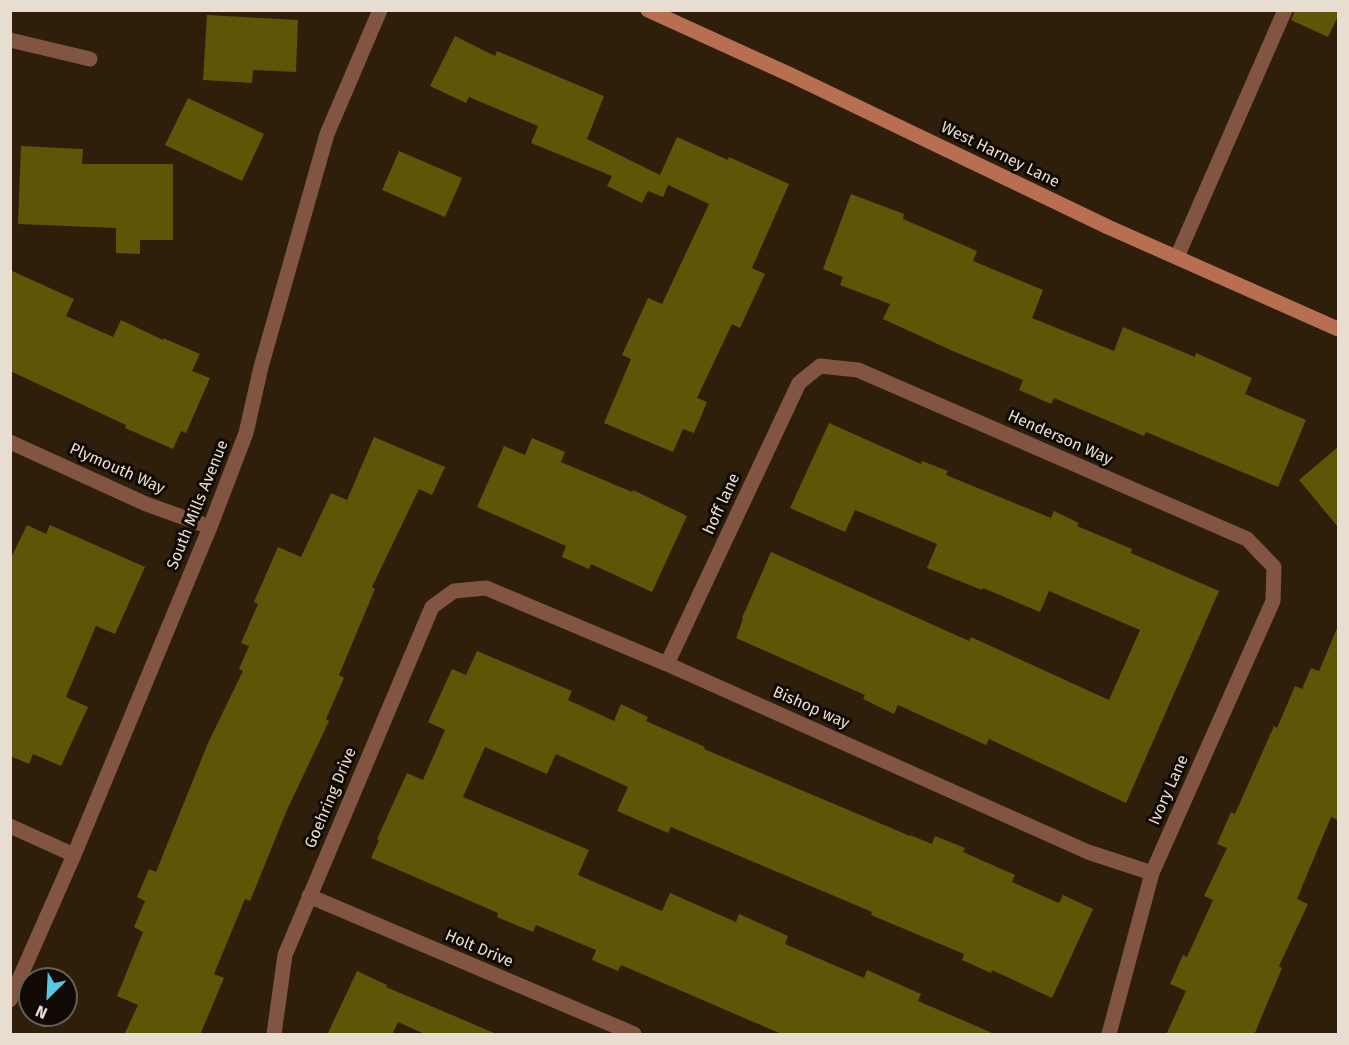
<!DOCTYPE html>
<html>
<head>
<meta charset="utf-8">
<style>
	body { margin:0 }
	#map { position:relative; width:1349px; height:1045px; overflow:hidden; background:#2f1f0a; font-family:"Fira Sans",sans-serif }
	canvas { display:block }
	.frame { position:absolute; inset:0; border:12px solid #e7ddd0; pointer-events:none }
	.north { position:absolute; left:18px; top:967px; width:60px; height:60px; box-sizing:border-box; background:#110a04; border:2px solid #675e56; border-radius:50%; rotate:204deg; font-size:16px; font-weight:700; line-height:24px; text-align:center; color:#e7ddd0 }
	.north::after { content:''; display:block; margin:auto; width:21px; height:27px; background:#57c9e2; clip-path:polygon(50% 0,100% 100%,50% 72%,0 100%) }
</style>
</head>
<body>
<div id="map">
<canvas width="1349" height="1045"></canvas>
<div class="frame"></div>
<div class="north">N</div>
</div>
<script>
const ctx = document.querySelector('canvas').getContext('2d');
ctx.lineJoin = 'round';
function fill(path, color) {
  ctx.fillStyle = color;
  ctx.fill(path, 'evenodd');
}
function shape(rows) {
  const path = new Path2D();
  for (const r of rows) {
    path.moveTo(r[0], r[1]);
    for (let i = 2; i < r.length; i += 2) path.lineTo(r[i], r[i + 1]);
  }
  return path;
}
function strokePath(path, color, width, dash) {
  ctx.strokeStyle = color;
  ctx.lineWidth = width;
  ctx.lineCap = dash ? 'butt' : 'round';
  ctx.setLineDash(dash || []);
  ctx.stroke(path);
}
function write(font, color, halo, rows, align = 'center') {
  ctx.font = font + ' "Fira Sans",sans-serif';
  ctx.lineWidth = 6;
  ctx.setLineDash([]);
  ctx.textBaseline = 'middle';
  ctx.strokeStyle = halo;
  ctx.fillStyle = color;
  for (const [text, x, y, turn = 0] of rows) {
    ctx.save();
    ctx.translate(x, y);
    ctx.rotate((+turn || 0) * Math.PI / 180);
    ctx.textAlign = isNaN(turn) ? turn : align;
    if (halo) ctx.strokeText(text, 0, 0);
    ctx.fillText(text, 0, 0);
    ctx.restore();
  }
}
fill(shape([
	[1295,10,1338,10,1338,16,1328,37,1291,20],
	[207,15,298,20,296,72,253,70,252,83,203,80],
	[455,36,495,56,497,51,604,96,587,139,660,175,677,137,728,160,729,157,789,184,752,268,765,274,740,328,732,324,697,398,707,402,694,433,683,429,673,452,604,423,631,359,622,355,648,298,662,304,709,204,668,185,663,197,648,191,642,203,607,186,612,176,531,143,538,126,469,97,466,103,430,86],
	[188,98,264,134,242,181,165,145],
	[21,146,83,149,82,164,173,164,173,240,140,240,140,254,116,253,116,228,18,224],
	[399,151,462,178,445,217,382,190],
	[851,194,904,214,903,219,977,251,973,261,1043,290,1032,318,1114,351,1123,327,1195,357,1196,353,1252,378,1245,394,1306,420,1278,487,1146,432,1144,436,1054,398,1051,404,1019,390,1023,380,955,352,883,319,890,304,840,285,843,277,823,269],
	[10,270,74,299,66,316,113,337,121,320,163,340,163,338,200,354,192,371,210,378,186,433,181,431,173,449,125,428,126,425,10,371],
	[829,423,921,464,922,461,948,471,946,475,1051,518,1054,511,1079,523,1077,526,1132,549,1131,553,1219,591,1126,803,989,739,986,745,898,705,894,714,863,699,865,695,736,638,743,619,742,618,771,552,969,641,971,637,1109,700,1140,630,1049,591,1040,612,983,588,982,590,927,568,937,544,855,510,845,532,790,508],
	[374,437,445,467,432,495,419,489,372,587,375,589,339,675,344,678,326,719,329,721,287,810,250,901,245,899,214,974,224,978,200,1035,124,1035,138,1005,117,996,143,932,134,927,145,901,137,897,149,869,156,872,208,743,243,671,239,669,249,646,241,643,258,604,254,602,278,547,301,557,331,493,347,500],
	[532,438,565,452,561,462,632,492,633,490,687,516,652,592,591,564,589,569,562,557,566,546,477,507,504,446,525,455],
	[1338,447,1338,527,1299,480],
	[27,525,46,534,50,525,145,567,115,634,96,626,66,697,88,707,61,766,33,754,29,764,10,756,10,560],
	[1338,626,1338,820,1331,817,1297,899,1308,904,1279,966,1282,968,1254,1035,1166,1035,1186,991,1170,984,1183,955,1187,957,1213,900,1204,896,1227,848,1217,844,1231,812,1235,814,1274,726,1277,728,1295,686,1302,689,1311,668,1319,671],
	[477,651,572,691,568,700,614,721,621,704,648,717,646,721,705,747,704,749,910,836,910,835,932,844,935,836,965,848,963,852,1015,875,1012,882,1059,903,1063,895,1093,909,1052,998,992,970,991,973,962,960,964,954,871,915,872,912,671,827,668,833,617,811,628,787,556,754,547,774,485,747,463,797,589,850,578,875,662,911,670,893,736,922,739,914,788,936,785,944,864,978,867,970,921,994,918,1001,997,1035,784,1035,621,965,618,971,592,960,596,950,536,925,533,932,497,917,498,913,371,858,379,840,377,839,407,773,423,780,445,730,428,722,452,669,466,675],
	[357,971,387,985,386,987,499,1035,427,1035,398,1022,392,1035,327,1035]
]), '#605507');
strokePath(shape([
	[1177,257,1285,10]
]), '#825442', 15);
strokePath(shape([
	[10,40,90,59],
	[10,442,146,504,210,527],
	[667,664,799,383,820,366,858,370,1247,539,1274,567,1273,601,1152,873,1109,1034],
	[10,826,74,855],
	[309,896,634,1034],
	[274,1034,285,955,432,607,454,591,486,588,667,664,1088,852,1152,873]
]), '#825442', 15);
strokePath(shape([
	[10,1000,74,855,210,527,246,433,261,367,327,134,380,10]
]), '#825442', 15);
strokePath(shape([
	[648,10,793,76,1108,227,1338,329]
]), '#b86f51', 15);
write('16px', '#e7ddd0', '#110a04', [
	["West Harney Lane",1000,155,26],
	["Henderson Way",1060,438,24],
	["Plymouth Way",117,469,24],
	["hoff lane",722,504,-65],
	["South Mills Avenue",198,505,-68],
	["Bishop way",811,708,24],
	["Ivory Lane",1169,790,-66],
	["Goehring Drive",331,798,-67],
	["Holt Drive",479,949,23]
]);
</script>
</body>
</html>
